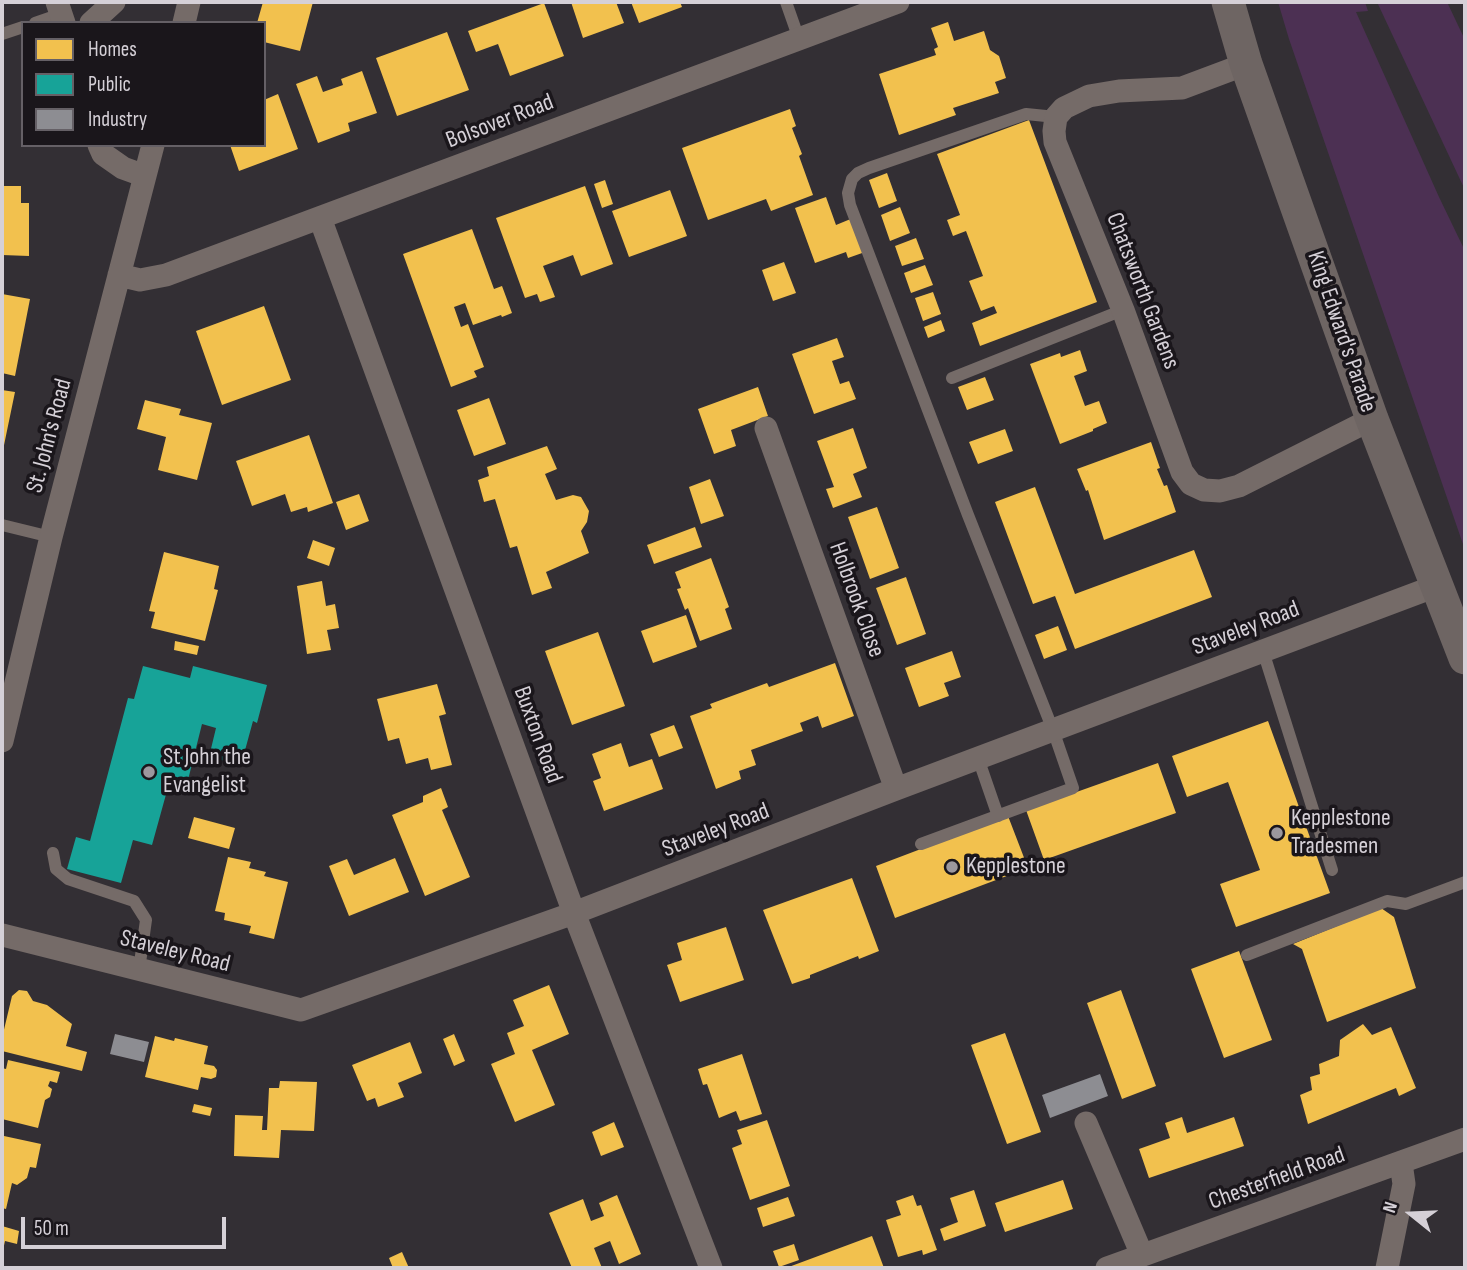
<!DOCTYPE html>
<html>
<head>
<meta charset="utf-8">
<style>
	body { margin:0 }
	#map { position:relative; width:1467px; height:1270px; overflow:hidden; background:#332f34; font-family:"Sofia Sans Condensed",sans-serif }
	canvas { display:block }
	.frame { position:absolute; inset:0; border:4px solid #d5d0d7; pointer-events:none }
	.legend { position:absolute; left:21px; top:21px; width:245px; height:126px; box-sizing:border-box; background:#1a161b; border:2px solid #656066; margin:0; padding:9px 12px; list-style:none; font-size:21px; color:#d5d0d7 }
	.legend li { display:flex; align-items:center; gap:14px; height:35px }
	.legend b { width:35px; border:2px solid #656066 }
	.north { position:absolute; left:1376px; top:1179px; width:70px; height:70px; -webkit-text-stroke:5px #1a161b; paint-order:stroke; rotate:288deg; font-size:19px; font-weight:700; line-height:28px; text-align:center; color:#d5d0d7 }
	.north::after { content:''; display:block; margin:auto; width:24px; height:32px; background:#d5d0d7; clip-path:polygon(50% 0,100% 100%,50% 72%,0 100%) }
	.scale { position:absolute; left:21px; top:1217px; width:205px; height:32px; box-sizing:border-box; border:4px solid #d5d0d7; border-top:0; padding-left:9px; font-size:21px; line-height:24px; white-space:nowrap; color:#d5d0d7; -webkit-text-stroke:5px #1a161b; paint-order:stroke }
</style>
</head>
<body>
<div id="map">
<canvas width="1467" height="1270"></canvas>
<div class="frame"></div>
<ul class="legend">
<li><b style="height:19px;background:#f2c14e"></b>Homes</li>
<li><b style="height:19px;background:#17a398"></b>Public</li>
<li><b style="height:19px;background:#8d8d92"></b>Industry</li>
</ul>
<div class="north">N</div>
<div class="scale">50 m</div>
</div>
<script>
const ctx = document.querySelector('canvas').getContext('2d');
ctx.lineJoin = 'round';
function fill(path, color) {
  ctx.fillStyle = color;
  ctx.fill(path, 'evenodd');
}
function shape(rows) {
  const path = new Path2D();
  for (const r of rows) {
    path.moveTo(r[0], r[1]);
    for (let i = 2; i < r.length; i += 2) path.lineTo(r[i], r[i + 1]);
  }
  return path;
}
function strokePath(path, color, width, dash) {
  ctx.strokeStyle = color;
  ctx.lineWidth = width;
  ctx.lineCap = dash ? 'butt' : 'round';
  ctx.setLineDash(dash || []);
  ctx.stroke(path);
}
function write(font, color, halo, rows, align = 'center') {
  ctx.font = font + ' "Sofia Sans Condensed",sans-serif';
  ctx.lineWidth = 7;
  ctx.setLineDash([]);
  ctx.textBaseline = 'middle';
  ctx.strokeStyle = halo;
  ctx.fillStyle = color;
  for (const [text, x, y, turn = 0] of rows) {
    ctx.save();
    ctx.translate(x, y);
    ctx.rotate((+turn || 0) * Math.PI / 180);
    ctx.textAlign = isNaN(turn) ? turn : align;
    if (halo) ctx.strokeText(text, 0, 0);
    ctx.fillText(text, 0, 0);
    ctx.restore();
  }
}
fill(shape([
	[1278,2,1365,2,1368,11,1356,12,1439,197,1465,251,1465,550,1289,39],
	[1377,2,1447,2,1465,40,1465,190]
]), '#4c3053');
fill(shape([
	[263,2,313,2,300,51,264,42,264,23,257,23],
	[571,2,616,2,624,23,583,38],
	[631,2,680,2,682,7,639,23],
	[544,3,564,56,510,76,498,44,476,52,468,31],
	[948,22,954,41,984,31,990,50,999,56,1006,78,995,82,999,93,953,108,956,115,899,135,879,74,936,55,934,49,938,47,931,28],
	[447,32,469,90,397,116,376,58],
	[362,71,377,113,348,123,350,131,318,143,296,84,317,76,323,92,343,85,341,79],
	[278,94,298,149,239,171,230,145,264,145,264,100],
	[790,109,796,126,792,128,802,154,799,156,813,195,771,211,766,199,708,220,682,148],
	[1029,120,1097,302,980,346,972,323,997,313,994,306,981,311,969,281,983,276,966,231,953,236,947,220,960,215,937,154],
	[887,173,897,201,879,208,869,180],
	[605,180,613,204,602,208,594,184],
	[2,186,21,186,21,203,29,203,29,256,2,255],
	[585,186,613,264,581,276,573,255,543,266,555,297,540,302,537,294,525,298,496,218],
	[670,190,687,236,629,257,612,211],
	[826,197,836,225,853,218,865,252,848,258,846,252,815,263,795,208],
	[900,207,910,233,890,241,881,215],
	[472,229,494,289,502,286,512,313,502,317,501,315,473,325,465,303,454,307,461,327,468,324,484,367,474,371,477,377,451,387,403,254],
	[916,238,924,259,902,266,895,246],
	[784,262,796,293,773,301,762,270],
	[925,265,933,285,911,293,904,273],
	[933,292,941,314,923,321,915,298],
	[2,294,30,299,15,376,2,373],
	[264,306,291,380,222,405,196,331],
	[941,320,945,331,928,338,924,327],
	[837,338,844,357,832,361,840,384,849,381,856,399,814,414,792,354],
	[1080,350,1087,371,1074,376,1085,406,1099,401,1107,423,1093,429,1093,431,1060,444,1030,364,1060,353,1061,357],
	[985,377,994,400,967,410,958,387],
	[758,387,768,416,731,430,736,446,714,454,698,409],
	[2,390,15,392,3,450,2,450],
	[489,398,506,444,474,456,457,410],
	[145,400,181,409,179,415,212,423,197,480,158,470,166,437,137,429],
	[853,428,867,468,853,474,862,497,833,508,826,489,834,487,817,441],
	[1005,429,1013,451,978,464,969,442],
	[309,435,333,503,308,512,307,507,291,512,285,494,252,506,236,461],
	[1151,442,1160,468,1157,469,1164,486,1167,485,1176,512,1104,540,1088,490,1086,491,1077,469],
	[547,446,557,469,545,474,556,500,573,495,581,497,589,511,587,522,581,531,589,553,546,572,552,588,532,595,517,546,510,548,495,499,484,502,478,480,489,476,487,467],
	[710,479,724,516,701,524,689,487],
	[1035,487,1075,594,1194,550,1212,597,1075,649,1055,596,1033,604,995,502],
	[359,494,369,521,346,530,336,502],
	[877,507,899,568,870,579,848,517],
	[695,527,702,547,654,564,647,545],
	[313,540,335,548,329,566,307,558],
	[164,552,219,566,214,589,218,590,205,641,151,628,155,612,149,611],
	[711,558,729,607,725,609,732,629,700,641,688,608,685,610,677,589,681,588,675,572],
	[906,577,926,634,897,645,876,588],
	[322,581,326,606,335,604,339,628,327,630,331,650,307,654,297,586],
	[686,615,697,647,653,663,641,631],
	[1058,626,1067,650,1044,659,1035,635],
	[598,632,625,706,572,725,545,651],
	[175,641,199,646,197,655,174,650],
	[952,651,961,677,944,683,949,696,919,707,905,668],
	[835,663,854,716,822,728,818,716,800,723,803,731,751,750,756,765,739,771,741,779,716,789,690,716,712,708,710,704,767,683,769,687],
	[437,684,446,714,439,716,452,765,431,770,428,758,406,764,399,738,388,741,377,699],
	[1268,721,1330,893,1236,927,1220,884,1260,870,1228,782,1187,797,1172,756],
	[674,725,683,748,659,757,650,734],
	[621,743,629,767,652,759,663,789,604,811,593,781,601,778,592,754],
	[1158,763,1176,813,1044,860,1026,810],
	[441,788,448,807,442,810,470,877,425,896,392,815,423,802,423,796],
	[1008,816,1028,868,895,918,876,866],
	[194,817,235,828,229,849,188,838],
	[228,857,251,862,249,868,266,872,264,876,288,882,274,939,249,933,251,926,224,920,225,913,215,911],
	[395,858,409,892,349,916,329,866,347,859,354,875],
	[852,878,879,951,859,959,858,956,810,975,810,978,792,984,763,910],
	[1381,908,1394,917,1416,988,1327,1022,1302,949,1293,944],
	[726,927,744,980,680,1002,667,965,682,960,677,943],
	[1239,951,1272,1040,1224,1058,1191,969],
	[549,985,569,1034,532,1050,555,1105,515,1122,491,1064,515,1054,507,1033,524,1026,513,1000],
	[19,990,27,991,33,1001,47,1005,72,1024,66,1046,87,1052,82,1071,2,1051,2,1038,12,996],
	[1121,990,1156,1086,1122,1099,1087,1003],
	[1363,1024,1372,1035,1391,1027,1416,1088,1399,1096,1396,1088,1308,1124,1300,1095,1312,1090,1310,1077,1320,1074,1319,1064,1339,1056,1340,1040],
	[1005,1033,1041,1132,1007,1144,971,1045],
	[454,1034,465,1061,454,1066,443,1039],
	[155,1036,174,1041,175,1038,208,1046,204,1064,214,1066,217,1070,216,1077,211,1079,201,1077,198,1090,145,1077],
	[410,1042,422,1073,398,1083,404,1097,378,1107,375,1098,367,1101,352,1065],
	[742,1054,762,1114,740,1121,736,1111,719,1118,707,1084,703,1085,698,1069],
	[8,1060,60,1072,57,1083,50,1081,48,1086,52,1089,50,1097,45,1100,38,1128,2,1119,2,1068,6,1069],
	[280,1081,317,1082,314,1131,281,1130,279,1158,234,1156,235,1115,263,1116,262,1130,267,1130,269,1088,279,1088],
	[194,1104,212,1108,210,1116,192,1112],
	[1182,1117,1187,1133,1234,1117,1244,1146,1149,1178,1139,1149,1170,1138,1165,1123],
	[767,1120,790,1186,750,1200,732,1148,742,1144,737,1130],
	[614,1122,624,1147,601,1156,592,1132],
	[4,1136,41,1144,36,1168,30,1167,27,1178,17,1185,12,1183,6,1209,2,1208,2,1140],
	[1063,1180,1073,1209,1005,1232,995,1203],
	[974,1190,986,1226,944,1241,940,1229,958,1222,950,1198],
	[617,1195,641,1254,619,1264,610,1241,594,1248,602,1268,572,1268,549,1213,583,1199,591,1221,604,1216,599,1203],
	[913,1195,917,1206,921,1205,937,1250,923,1255,922,1250,898,1257,886,1220,901,1215,896,1201],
	[788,1197,795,1216,763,1227,757,1208],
	[2,1226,19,1231,17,1244,5,1241,3,1250],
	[872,1236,884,1268,786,1268],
	[794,1244,799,1260,779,1267,773,1251],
	[402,1252,409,1268,393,1268,389,1258]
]), '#f2c14e');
fill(shape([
	[143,666,190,678,193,666,267,685,257,723,253,721,241,765,209,757,216,728,202,724,187,784,170,780,152,845,133,840,121,883,67,869,76,837,90,841,128,698,134,699]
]), '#17a398');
fill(shape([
	[115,1034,149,1042,144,1062,110,1054],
	[1100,1074,1108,1096,1050,1118,1042,1095]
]), '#8d8d92');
strokePath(shape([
	[786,2,799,39],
	[35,23,61,14],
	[2,34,23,27],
	[952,378,1123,310],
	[2,525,51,537],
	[1263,651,1332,870],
	[978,758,998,816],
	[921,844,1073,788,1053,730,968,515,850,205,848,193,852,179,858,173,869,168,1026,114,1056,117],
	[53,853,56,869,68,879,134,901,146,920,139,970],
	[1247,955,1387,901,1406,904,1465,882]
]), '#756b68', 12);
strokePath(shape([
	[57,2,64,23],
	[91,23,114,2],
	[184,23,189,2],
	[1246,64,1182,88,1119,91,1089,96,1064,108,1056,117,1054,131,1055,142,1123,310,1182,472,1191,484,1204,490,1220,491,1239,486,1372,419],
	[99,145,103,154,123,168,145,176],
	[320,218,574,913,711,1268],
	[119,275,140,280,166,275,898,2],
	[766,428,896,789],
	[2,741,51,537,153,145],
	[2,935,301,1010,574,913,896,789,1436,586],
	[1086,1123,1142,1255],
	[1107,1268,1465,1139],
	[1387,1268,1404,1184,1401,1163]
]), '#756b68', 23);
strokePath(shape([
	[1228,2,1246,64,1372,419,1465,658]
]), '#6e6563', 33);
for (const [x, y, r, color] of [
	[149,772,7,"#9c989e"],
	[1277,833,7,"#9c989e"],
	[952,867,7,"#9c989e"]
]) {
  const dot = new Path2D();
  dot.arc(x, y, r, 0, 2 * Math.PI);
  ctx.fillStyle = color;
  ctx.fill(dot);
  strokePath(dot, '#1a161b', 2.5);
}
write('24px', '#d5d0d7', '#1a161b', [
	["Bolsover Road",500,122,-21],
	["Chatsworth Gardens",1142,291,69],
	["King Edward's Parade",1341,332,71],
	["St. John's Road",50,436,-75],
	["Holbrook Close",856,600,70],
	["Staveley Road",1246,629,-21],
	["Buxton Road",537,735,70],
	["Staveley Road",716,831,-21],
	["Staveley Road",175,952,14],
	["Chesterfield Road",1277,1179,-20]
]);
write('24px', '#d5d0d7', '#1a161b', [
	["St John the",163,758],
	["Evangelist",163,786],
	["Kepplestone",1291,819],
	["Tradesmen",1291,847],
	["Kepplestone",966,867]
], 'left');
</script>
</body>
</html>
